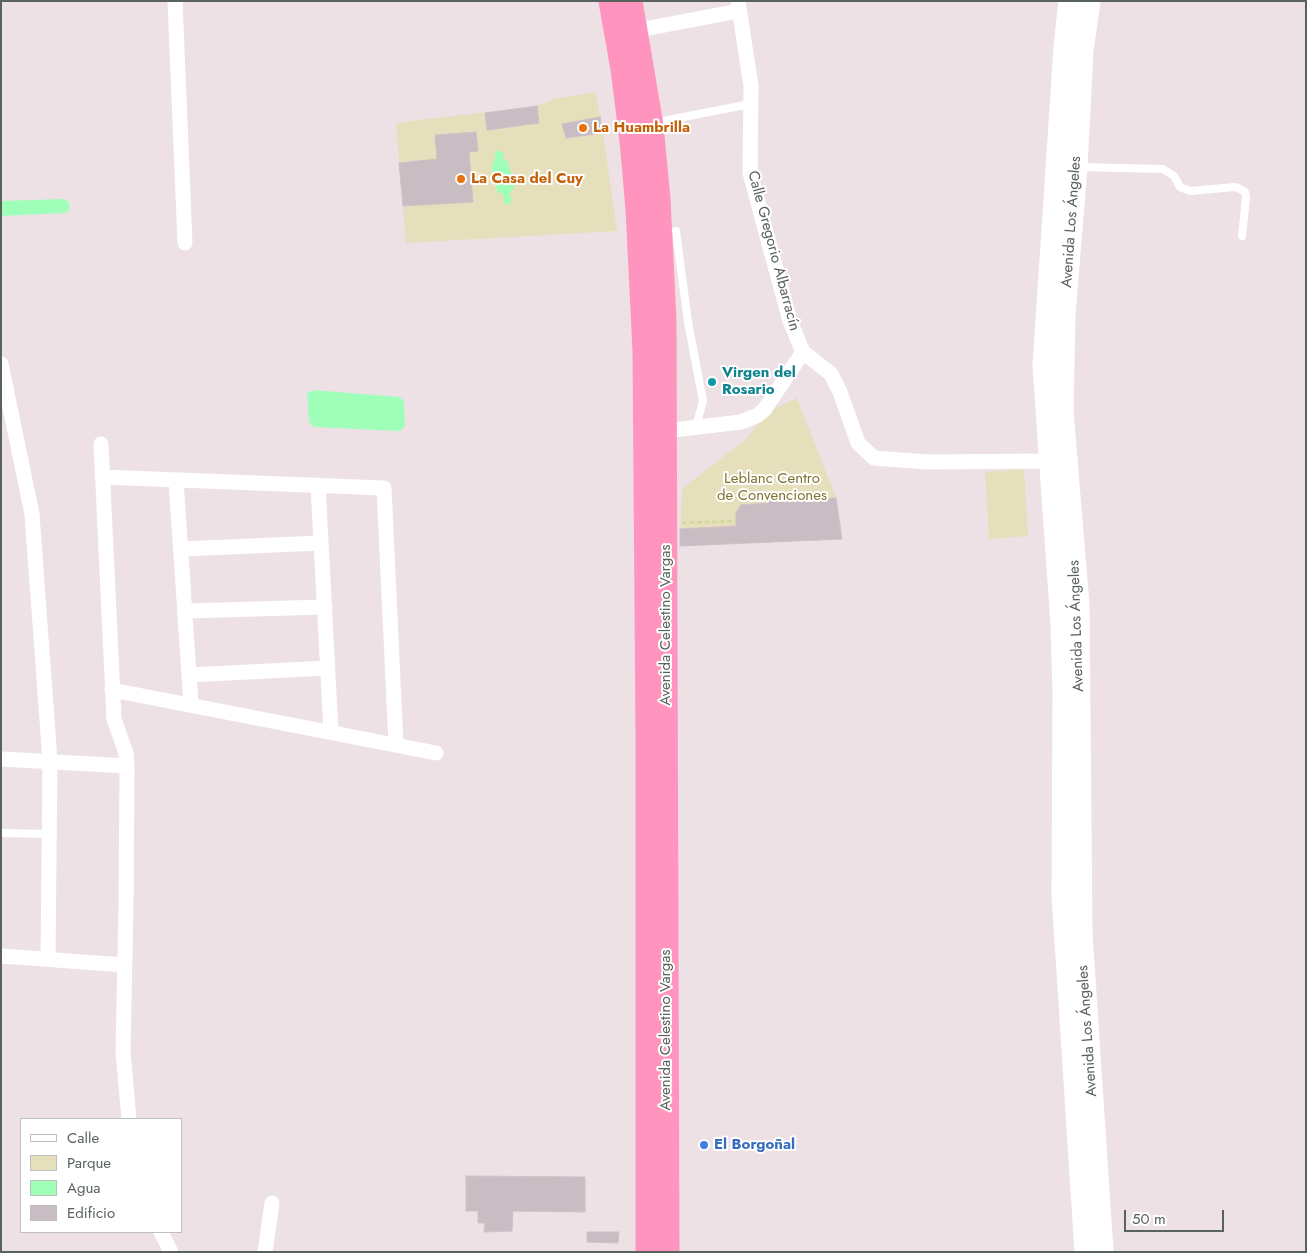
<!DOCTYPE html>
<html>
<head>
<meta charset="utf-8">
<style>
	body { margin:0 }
	#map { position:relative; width:1307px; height:1253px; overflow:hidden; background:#ede1e5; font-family:Jost,sans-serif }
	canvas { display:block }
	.frame { position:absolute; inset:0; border:2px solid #59625d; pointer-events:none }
	.legend { position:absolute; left:20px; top:1118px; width:162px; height:115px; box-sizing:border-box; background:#fff; border:1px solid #bdc0be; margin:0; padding:6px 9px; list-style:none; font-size:15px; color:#59625d }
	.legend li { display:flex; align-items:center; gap:10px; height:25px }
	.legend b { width:25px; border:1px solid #bdc0be }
	.scale { position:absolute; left:1124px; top:1210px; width:100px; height:22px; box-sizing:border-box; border:2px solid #59625d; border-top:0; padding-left:6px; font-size:15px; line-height:18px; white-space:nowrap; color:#59625d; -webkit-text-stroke:4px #fff; paint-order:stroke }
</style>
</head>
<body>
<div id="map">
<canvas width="1307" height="1253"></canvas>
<div class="frame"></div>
<ul class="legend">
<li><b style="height:6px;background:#fff"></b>Calle</li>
<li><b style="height:14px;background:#e6dfbc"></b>Parque</li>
<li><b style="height:14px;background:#9fffb9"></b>Agua</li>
<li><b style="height:14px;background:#c8bdc2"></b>Edificio</li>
</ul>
<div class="scale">50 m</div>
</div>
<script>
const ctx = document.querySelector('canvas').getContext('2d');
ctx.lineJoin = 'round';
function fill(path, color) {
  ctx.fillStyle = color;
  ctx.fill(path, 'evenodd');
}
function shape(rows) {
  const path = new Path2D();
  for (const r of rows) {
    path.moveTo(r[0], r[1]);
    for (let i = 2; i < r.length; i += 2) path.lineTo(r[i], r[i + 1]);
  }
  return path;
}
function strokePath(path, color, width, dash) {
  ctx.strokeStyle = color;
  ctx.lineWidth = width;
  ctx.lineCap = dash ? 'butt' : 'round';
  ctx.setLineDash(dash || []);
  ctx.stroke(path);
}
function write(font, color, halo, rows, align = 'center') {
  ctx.font = font + ' Jost,sans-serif';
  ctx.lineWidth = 4;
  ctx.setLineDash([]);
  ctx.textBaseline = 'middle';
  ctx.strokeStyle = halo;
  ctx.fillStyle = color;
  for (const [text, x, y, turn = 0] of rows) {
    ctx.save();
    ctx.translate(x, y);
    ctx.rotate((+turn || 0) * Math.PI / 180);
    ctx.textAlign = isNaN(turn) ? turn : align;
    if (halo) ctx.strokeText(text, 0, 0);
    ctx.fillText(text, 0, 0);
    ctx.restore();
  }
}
fill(shape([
	[596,92,600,117,562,124,566,138,603,133,617,231,406,243,396,123,537,106,554,99],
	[797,398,836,498,842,539,680,546,682,489,746,439,769,411],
	[1024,469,1028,536,989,539,985,472]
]), '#e6dfbc');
fill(shape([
	[498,150,504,154,503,159,508,162,514,187,509,195,512,199,511,202,508,205,504,204,504,196,497,191,491,166,495,159,495,152],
	[64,199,69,202,69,210,66,213,1,216,1,201],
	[313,390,399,397,404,401,405,426,400,431,314,427,309,422,307,394]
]), '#9fffb9');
const building = shape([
	[537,106,539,123,487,130,485,113,537,106],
	[600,117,603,133,566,138,562,124,600,117],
	[476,132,478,151,469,152,473,202,403,206,399,163,437,159,435,135,476,132],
	[836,498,842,539,680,546,680,529,736,526,736,513,741,505,769,503,769,501,836,498],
	[466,1176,585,1177,585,1212,513,1211,512,1231,484,1232,485,1223,478,1223,478,1211,466,1211,466,1176],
	[587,1232,619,1232,618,1243,587,1242,587,1232]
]);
fill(building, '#c8bdc2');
strokePath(building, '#d2bfc8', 1);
strokePath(shape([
	[682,523,736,521]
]), '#d3d89e', 2.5, [5, 2.5]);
strokePath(shape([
	[663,121,750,104],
	[1079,167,1163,169,1174,176,1180,187,1190,191,1235,187,1242,190,1245,192,1246,197,1242,236],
	[676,231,688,322,703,401,696,426],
	[1,833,49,834]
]), '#fff', 8);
strokePath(shape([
	[175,1,185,243],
	[738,1,751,86,750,173,790,321,803,352],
	[628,32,739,11],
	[803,352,831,374,840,392,858,443,874,458,928,462,1049,461],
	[1,364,32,514,50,761,48,959],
	[665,431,741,422,758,415,764,410,803,352],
	[101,444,114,719,126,753,127,766,126,905,123,1052,129,1119],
	[102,477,384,488,396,745],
	[176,480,191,705],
	[318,485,331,732],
	[181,549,321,543],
	[185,611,325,607],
	[189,675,328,668],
	[112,690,436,753],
	[1,759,127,766],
	[1,956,125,965],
	[161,1232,171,1252],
	[265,1252,272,1203]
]), '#fff', 15);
strokePath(shape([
	[1069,1,1064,47,1043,366,1061,625,1063,690,1062,895,1085,1252],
	[1090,1,1083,51,1077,167,1065,315,1063,411,1079,604,1082,933,1103,1252]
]), '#fff', 21);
strokePath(shape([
	[611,1,623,69,632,141,638,209,645,351,648,735,648,1252],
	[630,1,651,125,658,199,664,320,667,1252]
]), '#ff95be', 25);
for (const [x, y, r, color] of [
	[583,128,5,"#e8710a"],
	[461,179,5,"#e8710a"],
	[712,382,5,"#0f9aa8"],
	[704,1145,5,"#3f7fe0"]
]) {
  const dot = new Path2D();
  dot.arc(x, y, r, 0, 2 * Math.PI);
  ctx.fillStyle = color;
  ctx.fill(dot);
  strokePath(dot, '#fff', 2);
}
write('bold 15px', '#c56008', '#fff', [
	["La Huambrilla",593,128],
	["La Casa del Cuy",471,179]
], 'left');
write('15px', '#59625d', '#fff', [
	["Avenida Los Ángeles",1072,222,-86],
	["Calle Gregorio Albarracín",773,251,75],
	["Avenida Celestino Vargas",666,625,-90],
	["Avenida Los Ángeles",1077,626,-92],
	["Avenida Celestino Vargas",666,1030,-90],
	["Avenida Los Ángeles",1088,1031,-94]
]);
write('bold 15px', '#0d838f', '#fff', [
	["Virgen del",722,373],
	["Rosario",722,390]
], 'left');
write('15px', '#7c732f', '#fff', [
	["Leblanc Centro",772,479],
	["de Convenciones",772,496]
]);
write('bold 15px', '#366cbe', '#fff', [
	["El Borgoñal",714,1145]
], 'left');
</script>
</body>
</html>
